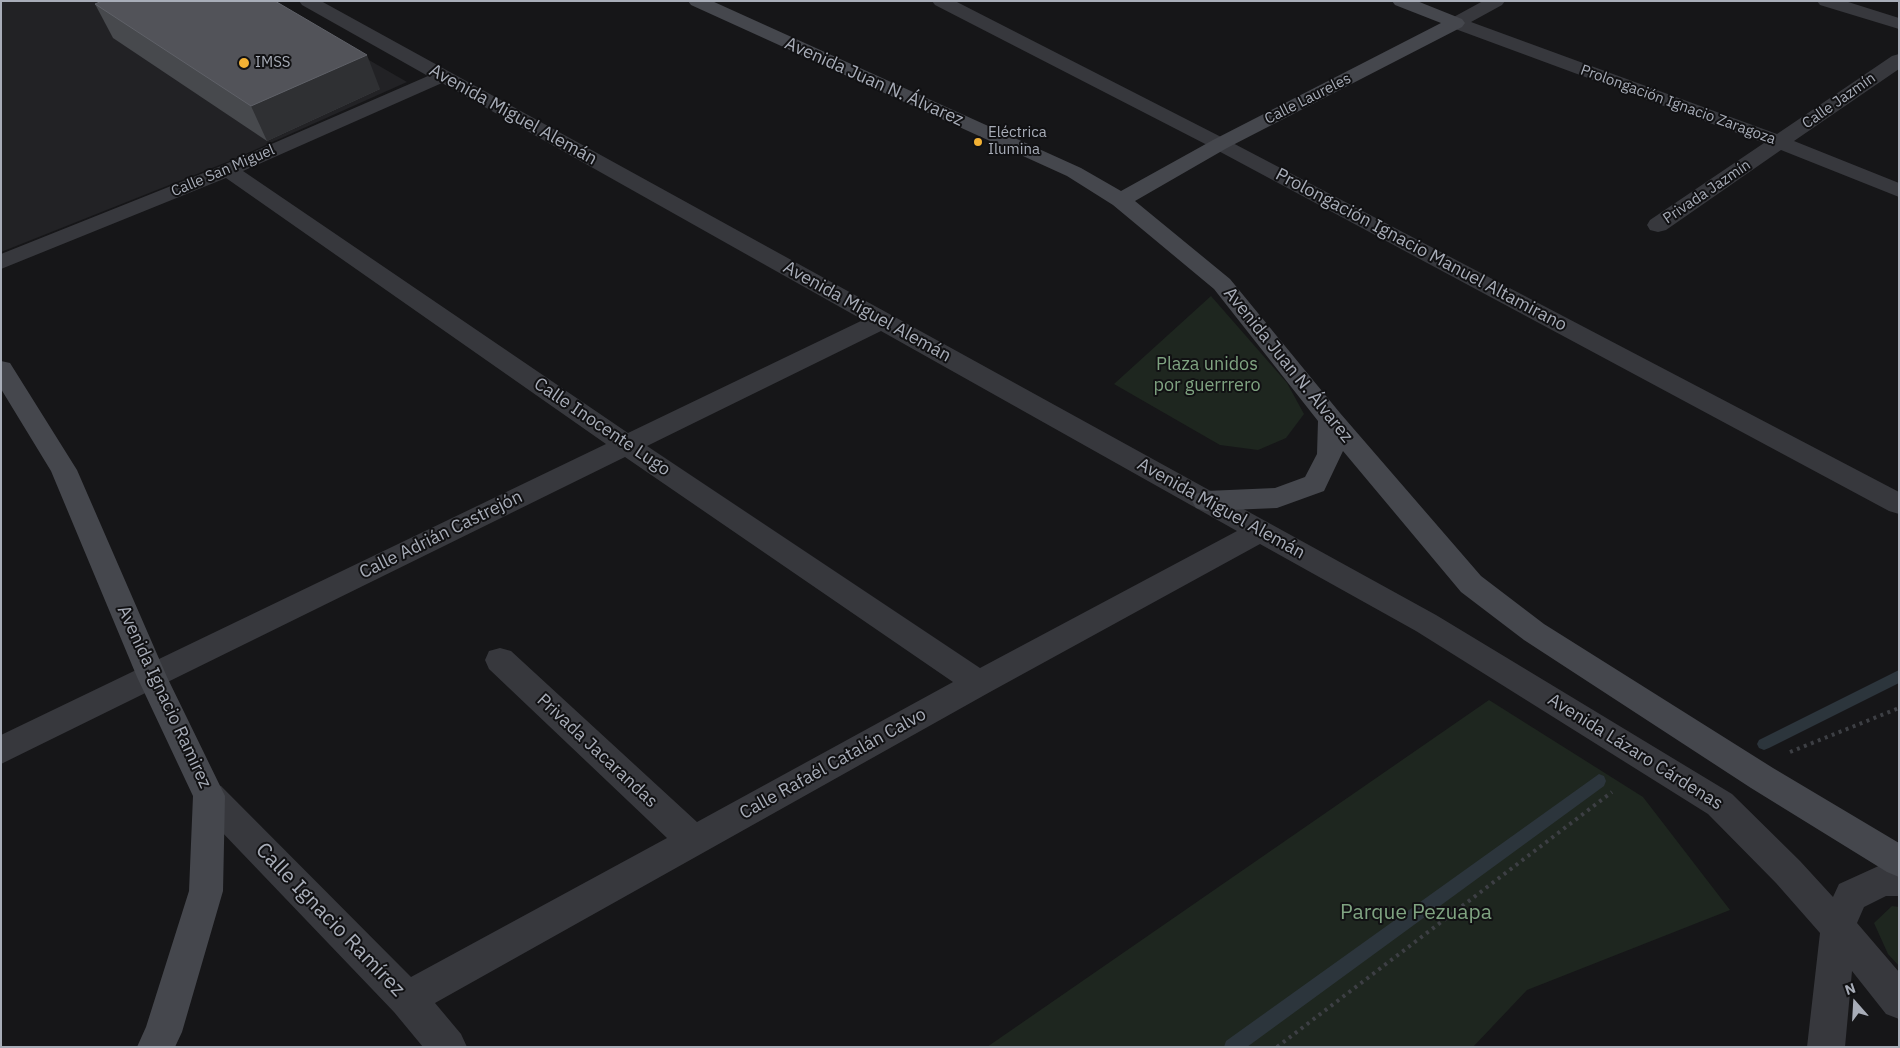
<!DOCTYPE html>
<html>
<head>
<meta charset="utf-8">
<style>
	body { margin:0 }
	#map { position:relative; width:1900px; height:1048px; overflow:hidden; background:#161618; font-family:"IBM Plex Sans",sans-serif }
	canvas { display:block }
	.frame { position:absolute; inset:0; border:2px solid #a8adb8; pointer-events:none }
	.north { position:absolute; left:1830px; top:978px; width:50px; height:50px; -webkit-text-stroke:4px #111113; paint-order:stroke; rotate:341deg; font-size:14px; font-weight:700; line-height:20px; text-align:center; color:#a8adb8 }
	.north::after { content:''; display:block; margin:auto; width:18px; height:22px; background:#a8adb8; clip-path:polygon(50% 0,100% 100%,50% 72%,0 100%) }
</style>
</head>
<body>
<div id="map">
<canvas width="1900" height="1048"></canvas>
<div class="frame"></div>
<div class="north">N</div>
</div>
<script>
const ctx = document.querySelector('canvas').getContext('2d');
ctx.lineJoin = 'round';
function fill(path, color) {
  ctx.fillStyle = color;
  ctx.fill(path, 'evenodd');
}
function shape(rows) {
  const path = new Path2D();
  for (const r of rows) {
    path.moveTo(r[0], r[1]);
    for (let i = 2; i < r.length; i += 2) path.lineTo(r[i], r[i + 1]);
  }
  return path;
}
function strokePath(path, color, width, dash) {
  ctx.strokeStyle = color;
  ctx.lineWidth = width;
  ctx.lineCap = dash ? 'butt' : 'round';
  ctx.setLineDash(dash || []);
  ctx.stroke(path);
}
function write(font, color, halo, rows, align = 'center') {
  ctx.font = font + ' "IBM Plex Sans",sans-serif';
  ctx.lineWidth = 4;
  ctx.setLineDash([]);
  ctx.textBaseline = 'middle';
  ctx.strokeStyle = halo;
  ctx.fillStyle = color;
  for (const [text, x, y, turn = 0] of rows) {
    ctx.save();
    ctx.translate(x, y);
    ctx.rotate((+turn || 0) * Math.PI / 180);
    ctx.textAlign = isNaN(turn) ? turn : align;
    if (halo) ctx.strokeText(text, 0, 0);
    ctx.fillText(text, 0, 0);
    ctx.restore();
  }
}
fill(shape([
	[1,1,267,1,407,82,232,160,1,252]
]), '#222225');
fill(shape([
	[1211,296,1287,383,1304,414,1286,438,1258,450,1220,445,1114,384],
	[1489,700,1643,797,1730,910,1527,990,1473,1047,987,1047],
	[1892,906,1899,907,1899,966,1888,954,1874,923]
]), '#1e261f');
fill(shape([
	[1899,670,1899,683,1769,748,1764,750,1759,748,1757,744,1759,740,1899,670],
	[1599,774,1604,776,1606,781,1604,786,1247,1047,1224,1047,1226,1041,1599,774]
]), '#2c353c');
strokePath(shape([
	[1790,752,1899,708],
	[1277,1047,1612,792]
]), '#3d3f44', 4, [3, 4.5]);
fill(shape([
	[299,1,321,1,1436,615,1732,794,1800,861,1833,897,1839,884,1883,864,1899,864,1899,896,1886,896,1864,907,1857,923,1899,972,1899,1019,1886,1014,1852,971,1845,1047,1807,1047,1820,933,1776,883,1708,814,1416,631,1260,544,990,692,435,1003,461,1034,467,1047,423,1047,394,1012,197,806,193,796,197,786,209,781,221,786,411,977,667,838,489,669,485,660,489,651,500,648,511,651,697,822,953,682,625,457,1,764,1,735,606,444,226,178,1,269,1,254,221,166,428,76,302,5,299,1],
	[442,83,863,320,628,433,243,171,442,83],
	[881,331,1237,531,980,668,647,446,881,331],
	[932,1,955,1,1227,140,1899,492,1899,514,1889,511,1213,148,935,5,932,1],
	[1483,1,1505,1,1502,5,1471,22,1777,134,1892,56,1899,54,1899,69,1794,141,1899,183,1899,197,1781,150,1666,230,1658,232,1650,230,1647,225,1650,220,1764,143,1450,27,1447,23,1450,19,1483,1],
	[1817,1,1845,1,1899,18,1899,29,1820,5,1817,1]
]), '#37383d');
fill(shape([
	[688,1,712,1,1081,168,1121,191,1213,140,1441,23,1395,5,1392,1,1417,1,1462,19,1465,23,1462,27,1227,148,1135,201,1230,279,1340,413,1481,576,1544,624,1773,768,1899,843,1899,877,1887,872,1751,788,1524,640,1461,592,1343,451,1324,491,1277,508,1206,511,1196,508,1192,501,1196,494,1206,491,1275,488,1305,477,1317,454,1318,421,1214,289,1113,205,1067,176,691,5,688,1],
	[1,361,10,363,77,470,167,677,225,796,223,891,182,1032,175,1047,137,1047,146,1027,189,891,193,796,137,677,51,471,1,389,1,361]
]), '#45474d');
fill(shape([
	[95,4,380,89,267,141,113,38]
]), '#47494d');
fill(shape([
	[367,55,380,89,267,141,251,106]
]), '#2f3033');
const building = shape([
	[102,1,275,1,367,55,251,106,95,4,102,1]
]);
fill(building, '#525359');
strokePath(building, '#5f6168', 1);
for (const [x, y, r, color] of [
	[244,63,6,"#f2b134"],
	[978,142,5,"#f2b134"]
]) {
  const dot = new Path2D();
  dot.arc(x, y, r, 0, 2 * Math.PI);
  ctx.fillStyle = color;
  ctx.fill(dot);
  strokePath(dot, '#111113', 2);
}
write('15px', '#a8adb8', '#111113', [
	["IMSS",255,63],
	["Eléctrica",988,133],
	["Ilumina",988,150]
], 'left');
write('15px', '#a8adb8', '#111113', [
	["Calle Laureles",1308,99,-27],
	["Calle Jazmín",1839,101,-35],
	["Prolongación Ignacio Zaragoza",1678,105,20],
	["Calle San Miguel",223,171,-23],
	["Privada Jazmín",1707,192,-34]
]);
write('18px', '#a8adb8', '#111113', [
	["Avenida Juan N. Álvarez",874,82,24],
	["Avenida Miguel Alemán",513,115,29],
	["Prolongación Ignacio Manuel Altamirano",1421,250,28],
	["Avenida Miguel Alemán",867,312,29],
	["Avenida Juan N. Álvarez",1288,365,51],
	["Calle Inocente Lugo",602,427,34],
	["Avenida Miguel Alemán",1221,509,29],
	["Calle Adrián Castrejón",441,535,-26],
	["Avenida Ignacio Ramirez",164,697,65],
	["Privada Jacarandas",597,751,43],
	["Avenida Lázaro Cárdenas",1635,752,32],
	["Calle Rafaél Catalán Calvo",833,764,-29]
]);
write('18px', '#7fa381', '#111113', [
	["Plaza unidos",1207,365],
	["por guerrrero",1207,386]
]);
write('21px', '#7fa381', '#111113', [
	["Parque Pezuapa",1416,913]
]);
write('21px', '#a8adb8', '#111113', [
	["Calle Ignacio Ramírez",330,920,46]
]);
</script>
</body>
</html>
